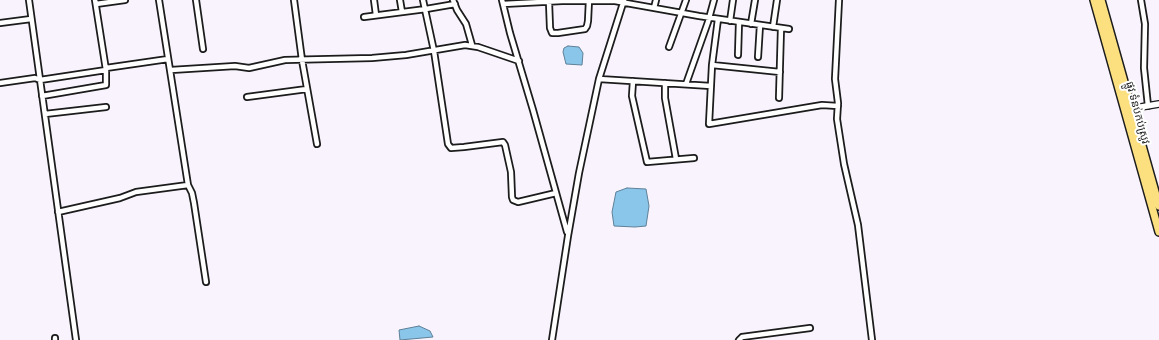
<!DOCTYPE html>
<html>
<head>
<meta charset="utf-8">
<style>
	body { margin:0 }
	canvas { display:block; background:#f8f3fc }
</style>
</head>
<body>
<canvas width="1159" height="340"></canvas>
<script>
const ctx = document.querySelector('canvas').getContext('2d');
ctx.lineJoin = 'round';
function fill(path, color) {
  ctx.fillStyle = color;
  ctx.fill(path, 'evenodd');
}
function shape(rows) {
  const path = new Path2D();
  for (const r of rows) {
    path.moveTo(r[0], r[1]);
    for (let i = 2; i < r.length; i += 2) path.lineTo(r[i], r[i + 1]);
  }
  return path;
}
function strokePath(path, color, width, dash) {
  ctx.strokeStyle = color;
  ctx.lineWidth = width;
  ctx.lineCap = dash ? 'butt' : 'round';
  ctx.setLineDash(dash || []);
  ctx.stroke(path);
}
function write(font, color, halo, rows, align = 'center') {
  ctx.font = font + ' Pangolin,"Noto Sans Khmer",sans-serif';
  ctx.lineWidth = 4;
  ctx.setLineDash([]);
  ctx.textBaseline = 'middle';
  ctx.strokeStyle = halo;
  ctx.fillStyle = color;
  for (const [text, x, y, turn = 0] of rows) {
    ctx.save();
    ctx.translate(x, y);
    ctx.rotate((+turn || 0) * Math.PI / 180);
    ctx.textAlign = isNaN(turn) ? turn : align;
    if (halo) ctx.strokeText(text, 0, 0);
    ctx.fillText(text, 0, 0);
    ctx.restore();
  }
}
const water = shape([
	[568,46,579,47,583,53,582,65,566,64,563,52,564,48,568,46],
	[627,188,646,189,649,206,646,226,635,227,614,226,612,212,616,192,627,188],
	[419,326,430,331,433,337,400,340,399,330,419,326]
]);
fill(water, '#8ac5ea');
strokePath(water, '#5e8198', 1);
const minor = shape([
	[29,0,76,340],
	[159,0,188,185,192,193,194,203,206,282],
	[196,0,203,49],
	[294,0,302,60,317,144],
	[374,0,376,15],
	[400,0,402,12],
	[423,0,434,51,448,144,451,148,464,147,503,142,505,145,511,172,512,197,513,200,518,202,556,193],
	[453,0,457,10,466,24,472,45],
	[502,0,510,33,533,110,567,232],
	[839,0,835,79,838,103,837,119,844,164,858,225,872,340],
	[1141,0,1145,24,1144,68,1148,106],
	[549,2,550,28,552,33,558,33,585,29,587,26,588,21,589,0],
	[96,4,125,0],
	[503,4,562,1,615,1,699,16,789,29],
	[654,8,656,0],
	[364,17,426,9,455,4],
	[718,19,712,65,709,124,822,105,838,106],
	[730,21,733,0],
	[0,23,31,19],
	[751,24,755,0],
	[773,27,777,0],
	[669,47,686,0],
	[738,55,739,22],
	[758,57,760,25],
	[712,65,780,72],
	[106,68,168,59],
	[171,70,235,66,249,68,285,60,372,58,406,55,465,45,478,47,519,61],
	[599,79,711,86],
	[633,81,632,96,647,162,694,158],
	[0,83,35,78,40,80,106,70,95,0],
	[665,83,665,98,676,159],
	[686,84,708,22,714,0],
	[42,96,106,85,106,70],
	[247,97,307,89],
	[779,98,781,28],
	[45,114,106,107],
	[58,212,120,198,136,192,188,185],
	[55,338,55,340],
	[552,340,568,236,579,173,599,79,624,0],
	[739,340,742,337,810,328]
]);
const tertiary = shape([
	[1129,109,1159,104]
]);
const primary = shape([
	[1094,0,1159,232],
	[1101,0,1159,206]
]);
strokePath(minor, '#1c1c1c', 8);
strokePath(tertiary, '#1c1c1c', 8);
strokePath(primary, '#1c1c1c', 10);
strokePath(minor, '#fff', 4.5);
strokePath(tertiary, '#fff', 5.5);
strokePath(primary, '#fce080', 7);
write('11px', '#1c1c1c', '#fff', [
	["ផ្លូវ ទំនប់កប់ស្រូវ",1137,113,75]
]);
</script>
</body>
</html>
